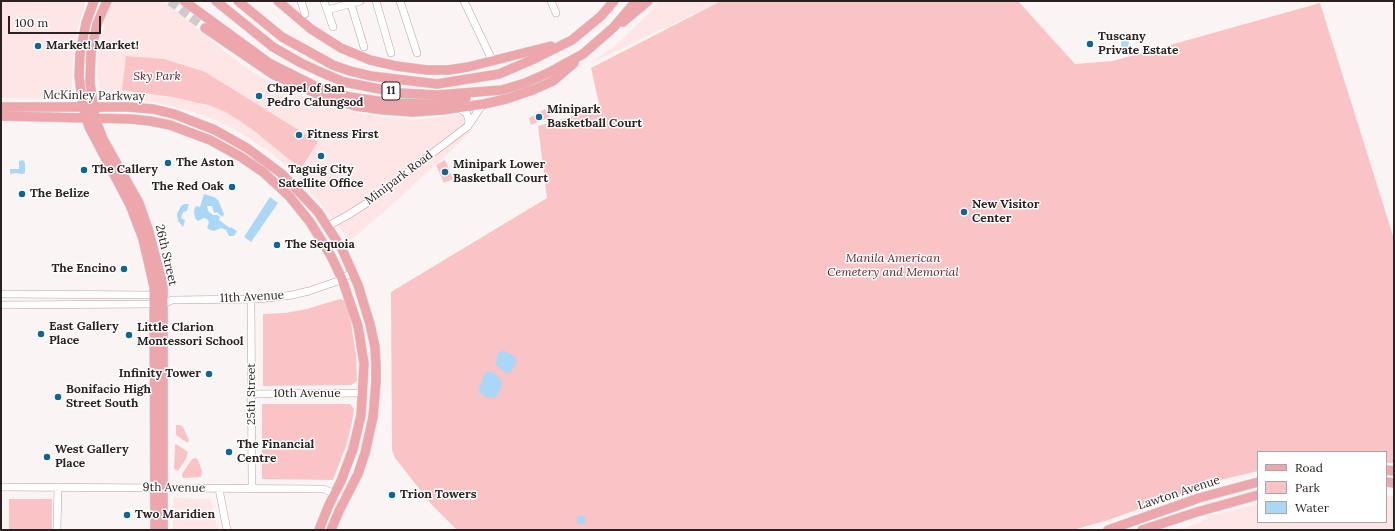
<!DOCTYPE html>
<html>
<head>
<meta charset="utf-8">
<style>
	body { margin:0 }
	#map { position:relative; width:1395px; height:531px; overflow:hidden; background:#fbf4f4; font-family:Lora,serif }
	canvas { display:block }
	.frame { position:absolute; inset:0; border:2px solid #2c2121; pointer-events:none }
	.legend { position:absolute; left:1257px; top:451px; width:130px; height:72px; box-sizing:border-box; background:#fff; border:1px solid #aba6a6; margin:0; padding:5px 7px; list-style:none; font-size:12px; color:#2c2121 }
	.legend li { display:flex; align-items:center; gap:8px; height:20px }
	.legend b { width:20px; border:1px solid #aba6a6 }
	.scale { position:absolute; left:8px; top:16px; width:93px; height:18px; box-sizing:border-box; border:2px solid #2c2121; border-top:0; padding-left:5px; font-size:12px; line-height:14px; white-space:nowrap; color:#2c2121; -webkit-text-stroke:3px #fff; paint-order:stroke }
</style>
</head>
<body>
<div id="map">
<canvas width="1395" height="531"></canvas>
<div class="frame"></div>
<ul class="legend">
<li><b style="height:5px;background:#eda6ac"></b>Road</li>
<li><b style="height:11px;background:#fac3c5"></b>Park</li>
<li><b style="height:11px;background:#abd7f7"></b>Water</li>
</ul>
<div class="scale">100 m</div>
</div>
<script>
const ctx = document.querySelector('canvas').getContext('2d');
ctx.lineJoin = 'round';
function fill(path, color) {
  ctx.fillStyle = color;
  ctx.fill(path, 'evenodd');
}
function shape(rows) {
  const path = new Path2D();
  for (const r of rows) {
    if (r.length === 3) {
      path.moveTo(r[0] + r[2], r[1]);
      path.arc(r[0], r[1], r[2], 0, 2 * Math.PI);
      continue;
    }
    path.moveTo(r[0], r[1]);
    for (let i = 2; i < r.length; i += 2) path.lineTo(r[i], r[i + 1]);
  }
  return path;
}
function strokePath(path, color, width, dash) {
  ctx.strokeStyle = color;
  ctx.lineWidth = width;
  ctx.lineCap = dash ? 'butt' : 'round';
  ctx.setLineDash(dash || []);
  ctx.stroke(path);
}
function write(font, color, halo, rows, align = 'center') {
  ctx.font = font + ' Lora,serif';
  ctx.lineWidth = 3;
  ctx.setLineDash([]);
  ctx.textBaseline = 'middle';
  ctx.strokeStyle = halo;
  ctx.fillStyle = color;
  for (const [text, x, y, turn = 0] of rows) {
    ctx.save();
    ctx.translate(x, y);
    ctx.rotate((+turn || 0) * Math.PI / 180);
    ctx.textAlign = isNaN(turn) ? turn : align;
    if (halo) ctx.strokeText(text, 0, 0);
    ctx.fillText(text, 0, 0);
    ctx.restore();
  }
}
fill(shape([
	[1,1,84,1,85,3,76,35,73,58,72,90,71,94,66,98,1,98],
	[112,1,163,1,229,55,253,72,280,87,311,100,343,110,381,117,414,120,470,114,471,132,385,211,350,241,299,177,270,152,236,130,213,119,188,110,142,100,107,96,101,94,99,87,97,71,99,47,106,17],
	[659,1,721,1,589,64,616,45,643,19],
	[1386,496,1394,496,1394,530,1180,530,1200,522,1209,516,1258,504,1258,522,1386,522],
	[173,498,209,499,211,500,218,530,173,530]
]), '#fee6e6');
fill(shape([
	[721,1,1018,1,1075,64,1113,61,1320,3,1394,239,1394,463,1386,463,1386,452,1258,452,1258,471,1224,479,1108,520,1073,530,457,530,432,505,395,458,392,450,391,292,547,198,538,126,600,108,591,68],
	[126,56,164,59,205,72,318,142,301,168,285,156,252,129,226,112,208,105,173,97,122,90],
	[545,109,550,117,531,125,529,118],
	[445,160,453,179,444,183,436,165],
	[340,299,346,301,351,323,356,355,357,381,351,385,263,386,263,314,285,313,307,309],
	[262,404,350,404,354,409,351,427,346,446,333,480,262,479],
	[176,425,180,425,183,427,189,440,188,443,176,435],
	[176,444,188,452,186,459,178,471,174,469,175,445],
	[196,458,198,460,202,471,201,477,183,478,182,474,192,459],
	[9,499,52,499,52,530,9,530]
]), '#fac3c5');
fill(shape([
	[1121,40,1127,40,1129,42,1127,53,1121,53],
	[23,160,25,163,25,173,22,174,16,173,10,174,10,169,19,169,19,161],
	[204,194,214,197,218,200,224,214,223,216,222,217,217,212,214,213,212,206,207,206,208,211,213,215,217,215,220,217,219,220,230,228,231,227,237,231,234,236,229,236,226,230,221,228,214,231,210,230,207,228,209,222,207,219,204,218,198,221,195,218,194,210,196,206,200,207],
	[270,197,278,203,251,242,244,237],
	[184,204,189,204,187,211,183,212,181,218,185,220,183,227,178,221,177,214,181,206],
	[501,351,505,351,516,358,517,362,510,373,505,373,496,365,497,355],
	[489,371,494,373,501,380,502,385,497,396,493,398,486,397,481,394,479,388,485,373],
	[581,520,4.5]
]), '#abd7f7');
strokePath(shape([
	[170,1,205,28]
]), '#d2caca', 9, [9, 4.5]);
const minor = shape([
	[301,1,305,14],
	[324,1,333,27],
	[350,1,364,47],
	[376,1,391,53],
	[400,1,417,53],
	[464,1,493,62],
	[551,1,556,13],
	[327,10,360,1],
	[459,108,467,114,469,121,468,126],
	[328,226,348,215,367,203,468,126,480,108,484,104],
	[1,294,158,295],
	[251,299,252,488],
	[1,305,154,304,163,304,172,300,259,299,292,295,309,291,338,281,353,272],
	[252,394,363,393],
	[1,487,324,489,345,499],
	[219,489,227,530],
	[57,530,58,487]
]);
const major = shape([
	[94,1,86,23,80,54,79,76,83,107,89,127,130,205,143,239,154,287,155,530],
	[107,1,97,24,91,53,90,82,95,118,103,139,139,203,149,232,161,278,163,287,163,530],
	[184,1,269,63,317,87,350,97,391,103,433,104,466,98],
	[216,1,273,47,301,63,325,74,344,82,400,93,437,95,502,90,525,83,550,72,583,54,614,27,636,1],
	[238,1,282,37,333,65,350,71,371,76,437,84,499,74,534,59,572,40,601,16,614,1],
	[278,1,311,29,341,48,370,60,396,66,427,70,448,70,468,67,551,46],
	[623,22,648,1],
	[205,28,274,75,327,98,355,106,384,110,413,112,442,110,484,104,506,99,533,90,553,81,574,63],
	[1,107,128,107,153,109,174,114,215,130,247,148,282,174,318,212,342,249,358,285,370,324,375,347,376,365,376,382,373,417,365,453,358,474,339,511,331,530],
	[1,116,130,119,150,121,170,125,210,140,241,157,263,172,289,196,310,222,331,256,342,279,358,326,364,364,361,415,353,449,341,481,328,507,319,530],
	[1386,470,1394,471],
	[1386,482,1394,483],
	[1108,530,1199,498,1258,482],
	[1142,530,1197,512,1258,495]
]);
strokePath(minor, '#bc9fa0', 8);
strokePath(major, '#d5d3d3', 10);
strokePath(minor, '#fff', 7);
strokePath(major, '#eda6ac', 9);
for (const [x, y, r, color] of [
	[1090,44,4,"#0e6696"],
	[38,46,4,"#0e6696"],
	[259,96,4,"#0e6696"],
	[539,117,4,"#0e6696"],
	[299,135,4,"#0e6696"],
	[321,156,4,"#0e6696"],
	[168,163,4,"#0e6696"],
	[84,170,4,"#0e6696"],
	[445,172,4,"#0e6696"],
	[232,187,4,"#0e6696"],
	[22,194,4,"#0e6696"],
	[964,212,4,"#0e6696"],
	[277,245,4,"#0e6696"],
	[124,269,4,"#0e6696"],
	[41,334,4,"#0e6696"],
	[129,335,4,"#0e6696"],
	[209,374,4,"#0e6696"],
	[58,397,4,"#0e6696"],
	[229,452,4,"#0e6696"],
	[47,457,4,"#0e6696"],
	[392,495,4,"#0e6696"],
	[127,515,4,"#0e6696"]
]) {
  const dot = new Path2D();
  dot.arc(x, y, r, 0, 2 * Math.PI);
  ctx.fillStyle = color;
  ctx.fill(dot);
  strokePath(dot, '#fff', 1.5);
}
for (const [x, y, w] of [
	[391,91,18]
]) {
  const box = new Path2D();
  box.roundRect(x - w / 2, y - 9, w, 18, 3);
  ctx.fillStyle = '#fff';
  ctx.fill(box);
  strokePath(box, '#2c2121', 1);
}
write('bold 11px', '#2c2121', null, [
	["11",391,91]
]);
write('bold 12px', '#2c2121', '#fff', [
	["Tuscany",1098,37],
	["Private Estate",1098,51],
	["Market! Market!",46,46],
	["Chapel of San",267,89],
	["Pedro Calungsod",267,103],
	["Minipark",547,110],
	["Basketball Court",547,124],
	["Fitness First",307,135],
	["The Aston",176,163],
	["Minipark Lower",453,165],
	["Basketball Court",453,179],
	["The Callery",92,170],
	["Taguig City",321,170,"center"],
	["Satellite Office",321,184,"center"],
	["The Red Oak",224,187,"right"],
	["The Belize",30,194],
	["New Visitor",972,205],
	["Center",972,219],
	["The Sequoia",285,245],
	["The Encino",116,269,"right"],
	["East Gallery",49,327],
	["Place",49,341],
	["Little Clarion",137,328],
	["Montessori School",137,342],
	["Infinity Tower",201,374,"right"],
	["Bonifacio High",66,390],
	["Street South",66,404],
	["The Financial",237,445],
	["Centre",237,459],
	["West Gallery",55,450],
	["Place",55,464],
	["Trion Towers",400,495],
	["Two Maridien",135,515]
], 'left');
write('italic 12px', '#5c1b24', '#fff', [
	["Sky Park",157,77],
	["Manila American",893,259],
	["Cemetery and Memorial",893,273]
]);
write('12px', '#2c2121', '#fff', [
	["McKinley Parkway",94,96,1],
	["Minipark Road",399,178,-37],
	["26th Street",166,255,77],
	["11th Avenue",252,297,-3],
	["25th Street",252,394,-90],
	["10th Avenue",307,394],
	["9th Avenue",174,488,1],
	["Lawton Avenue",1179,493,-18]
]);
</script>
</body>
</html>
